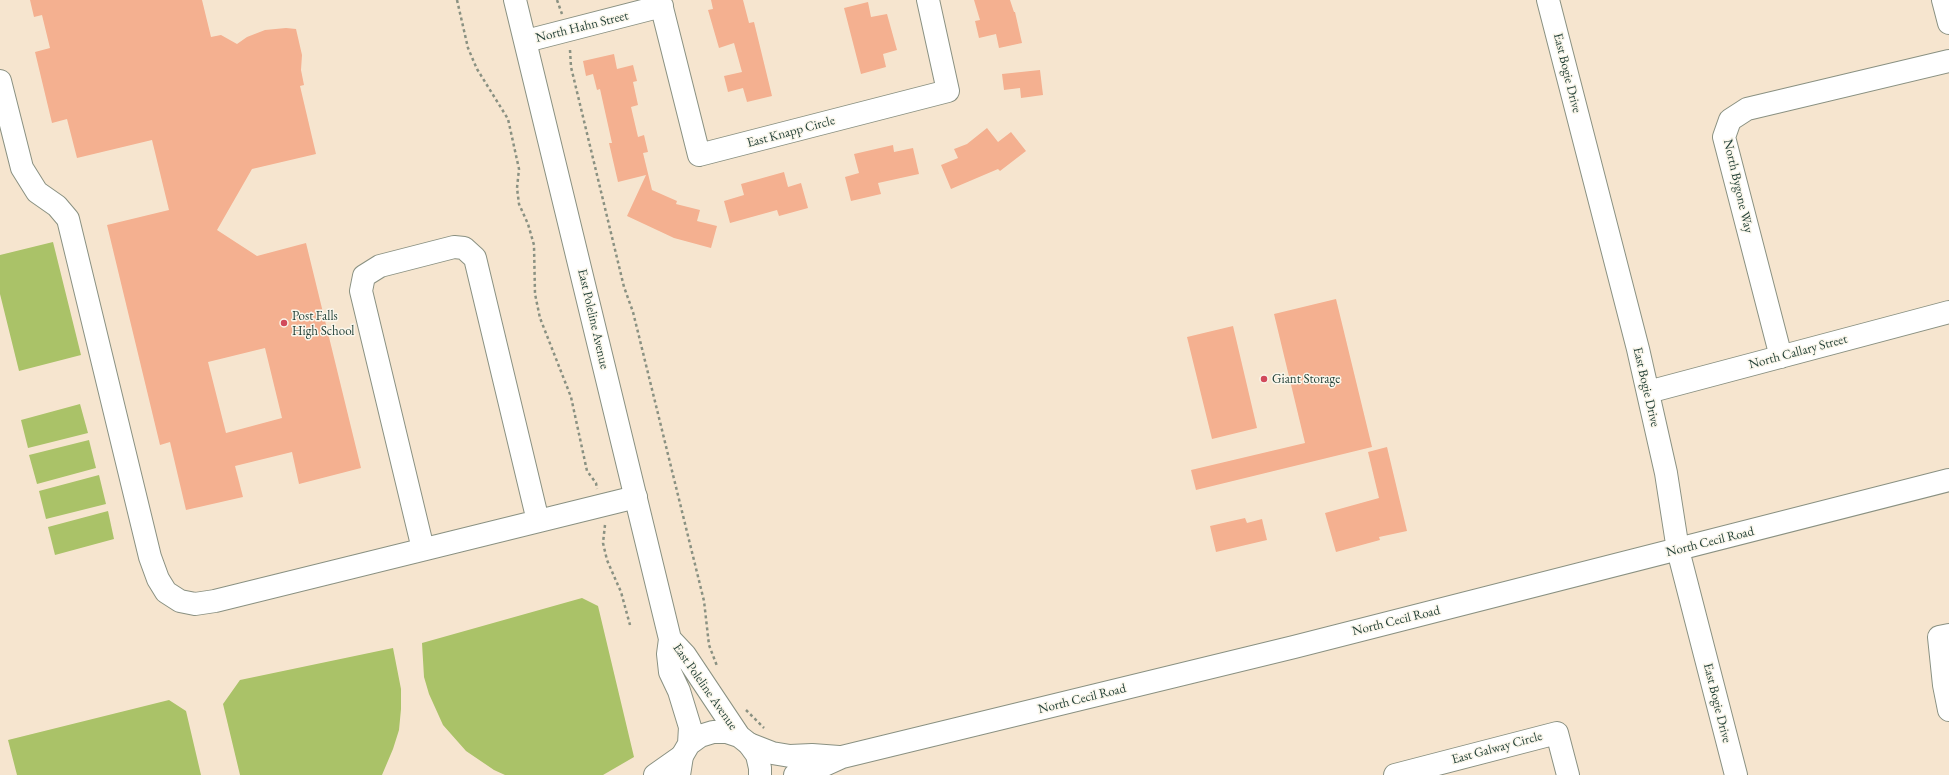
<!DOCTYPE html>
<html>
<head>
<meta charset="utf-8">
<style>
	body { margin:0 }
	canvas { display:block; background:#f6e5cf }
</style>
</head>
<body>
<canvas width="1949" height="775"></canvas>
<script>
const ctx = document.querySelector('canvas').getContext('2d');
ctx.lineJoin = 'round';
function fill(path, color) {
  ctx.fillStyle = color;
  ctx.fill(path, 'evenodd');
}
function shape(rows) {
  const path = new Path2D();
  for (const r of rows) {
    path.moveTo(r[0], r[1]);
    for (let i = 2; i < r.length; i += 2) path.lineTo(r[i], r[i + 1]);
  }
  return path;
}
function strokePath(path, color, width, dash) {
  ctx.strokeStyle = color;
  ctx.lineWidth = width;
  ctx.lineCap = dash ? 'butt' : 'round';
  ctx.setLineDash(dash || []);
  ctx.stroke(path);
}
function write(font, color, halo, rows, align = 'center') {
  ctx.font = font + ' "EB Garamond",serif';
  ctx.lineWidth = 3;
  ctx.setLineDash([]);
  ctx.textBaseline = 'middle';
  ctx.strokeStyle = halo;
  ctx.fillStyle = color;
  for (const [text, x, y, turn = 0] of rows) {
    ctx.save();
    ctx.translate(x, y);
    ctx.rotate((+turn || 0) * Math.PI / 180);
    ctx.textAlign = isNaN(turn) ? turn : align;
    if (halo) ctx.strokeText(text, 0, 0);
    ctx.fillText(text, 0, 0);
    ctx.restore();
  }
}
fill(shape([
	[53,242,81,355,19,371,0,294,0,255],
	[80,404,88,433,28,448,21,420],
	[89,440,96,468,37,484,29,455],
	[99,475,106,504,46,519,39,491],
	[108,511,114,539,55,555,48,527],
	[582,598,598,606,634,757,603,775,505,775,494,770,466,751,443,725,429,694,424,677,422,643],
	[393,648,401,689,401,709,399,730,393,749,382,775,240,775,223,704,240,680],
	[169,700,186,711,201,775,17,775,8,740]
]), '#aac268');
fill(shape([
	[30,0,202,0,211,37,221,35,237,44,247,37,265,30,286,28,296,29,302,55,301,70,304,85,300,86,316,154,252,169,217,230,257,256,306,243,361,468,299,484,292,452,235,466,243,497,186,510,170,442,160,445,107,225,169,210,152,140,77,158,67,119,52,123,35,52,50,48,42,15,34,17],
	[265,348,282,418,226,433,208,362],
	[711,0,743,0,749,23,754,22,772,96,747,102,743,88,728,92,724,76,742,72,734,43,719,48,708,10,713,9],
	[974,0,1010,0,1014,12,1015,12,1022,43,999,48,996,34,979,38,975,21,980,20],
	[868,2,871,17,887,14,897,50,883,54,886,67,861,74,844,8],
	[614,54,617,69,633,65,637,81,633,82,638,105,631,107,638,137,644,135,648,152,643,153,652,190,677,201,676,204,700,210,697,221,717,226,711,248,674,238,627,216,646,175,618,182,609,143,612,143,600,89,597,90,593,74,586,76,583,61],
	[1040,70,1043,95,1021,98,1020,88,1004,90,1002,74],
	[987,128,998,142,1011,132,1026,151,1000,171,998,169,951,189,941,165,958,158,954,149,967,144],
	[893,145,894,152,913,148,919,174,878,183,881,194,851,201,845,177,859,173,854,154],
	[784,172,788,187,801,183,808,208,779,216,777,210,730,223,724,201,744,195,741,184],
	[1336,299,1372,447,1196,490,1191,470,1305,443,1274,314],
	[1233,326,1257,428,1212,439,1187,337],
	[1387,447,1407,531,1379,537,1380,540,1336,552,1325,513,1379,498,1368,452],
	[1245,518,1247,523,1262,519,1267,540,1216,552,1210,526]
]), '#f4b090');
const minor = shape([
	[660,0,699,155,948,91,928,0],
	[1548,0,1638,349,1666,473,1678,550,1736,775],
	[1943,0,1949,23],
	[526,41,662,6],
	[0,81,22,168,37,192,57,206,68,219,150,557,158,579,166,592,180,601,195,604,215,601,636,497],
	[1781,357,1724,137,1730,120,1747,109,1949,61],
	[1648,392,1949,312],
	[423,549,361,291,364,276,380,266,454,247,464,248,475,258,538,521],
	[1949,635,1939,637,1944,685,1949,710],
	[749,744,772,753,790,756,812,755,839,757],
	[655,775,682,756],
	[795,775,818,768,842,757,1294,647,1949,480],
	[1395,775,1557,733,1568,775]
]);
const major = shape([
	[515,0,670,639,668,654,670,672,679,691,690,727,689,744],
	[670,639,685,655,739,736],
	[679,775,682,756,689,744,700,736,713,732,727,732,739,736,749,744,757,755,760,768,760,775]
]);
strokePath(minor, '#8a9182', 24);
strokePath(major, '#8a9182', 24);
strokePath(shape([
	[457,0,468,48,477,69,508,119,519,169,517,188,519,204,528,224,534,245,535,294,540,318,571,397,587,471,596,483,597,489],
	[557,0,562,14],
	[570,50,571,67,624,287,633,312,704,601,709,645,717,666],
	[605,525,603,543,607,560,621,592,630,625],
	[746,710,764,728]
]), '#8a9182', 2.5, [3, 3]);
strokePath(minor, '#fff', 22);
strokePath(major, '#fff', 22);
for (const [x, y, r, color] of [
	[284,323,4,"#d1495b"],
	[1264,379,4,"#d1495b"]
]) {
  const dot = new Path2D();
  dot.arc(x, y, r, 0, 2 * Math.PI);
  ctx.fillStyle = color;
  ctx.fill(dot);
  strokePath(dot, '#fbf7ec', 1.5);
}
write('13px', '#1f3d34', '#fbf7ec', [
	["North Hahn Street",582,27,-14],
	["East Bogie Drive",1567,73,76],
	["East Knapp Circle",791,132,-15],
	["North Bygone Way",1738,186,77],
	["East Poleline Avenue",593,319,77],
	["North Callary Street",1798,352,-15],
	["East Bogie Drive",1646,387,77],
	["North Cecil Road",1710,542,-14],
	["North Cecil Road",1396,621,-14],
	["East Poleline Avenue",705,687,55],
	["North Cecil Road",1082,699,-14],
	["East Bogie Drive",1717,703,76],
	["East Galway Circle",1497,748,-15]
]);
write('13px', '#1f3d34', '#fbf7ec', [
	["Post Falls",292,316],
	["High School",292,331],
	["Giant Storage",1272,379]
], 'left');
</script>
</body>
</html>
